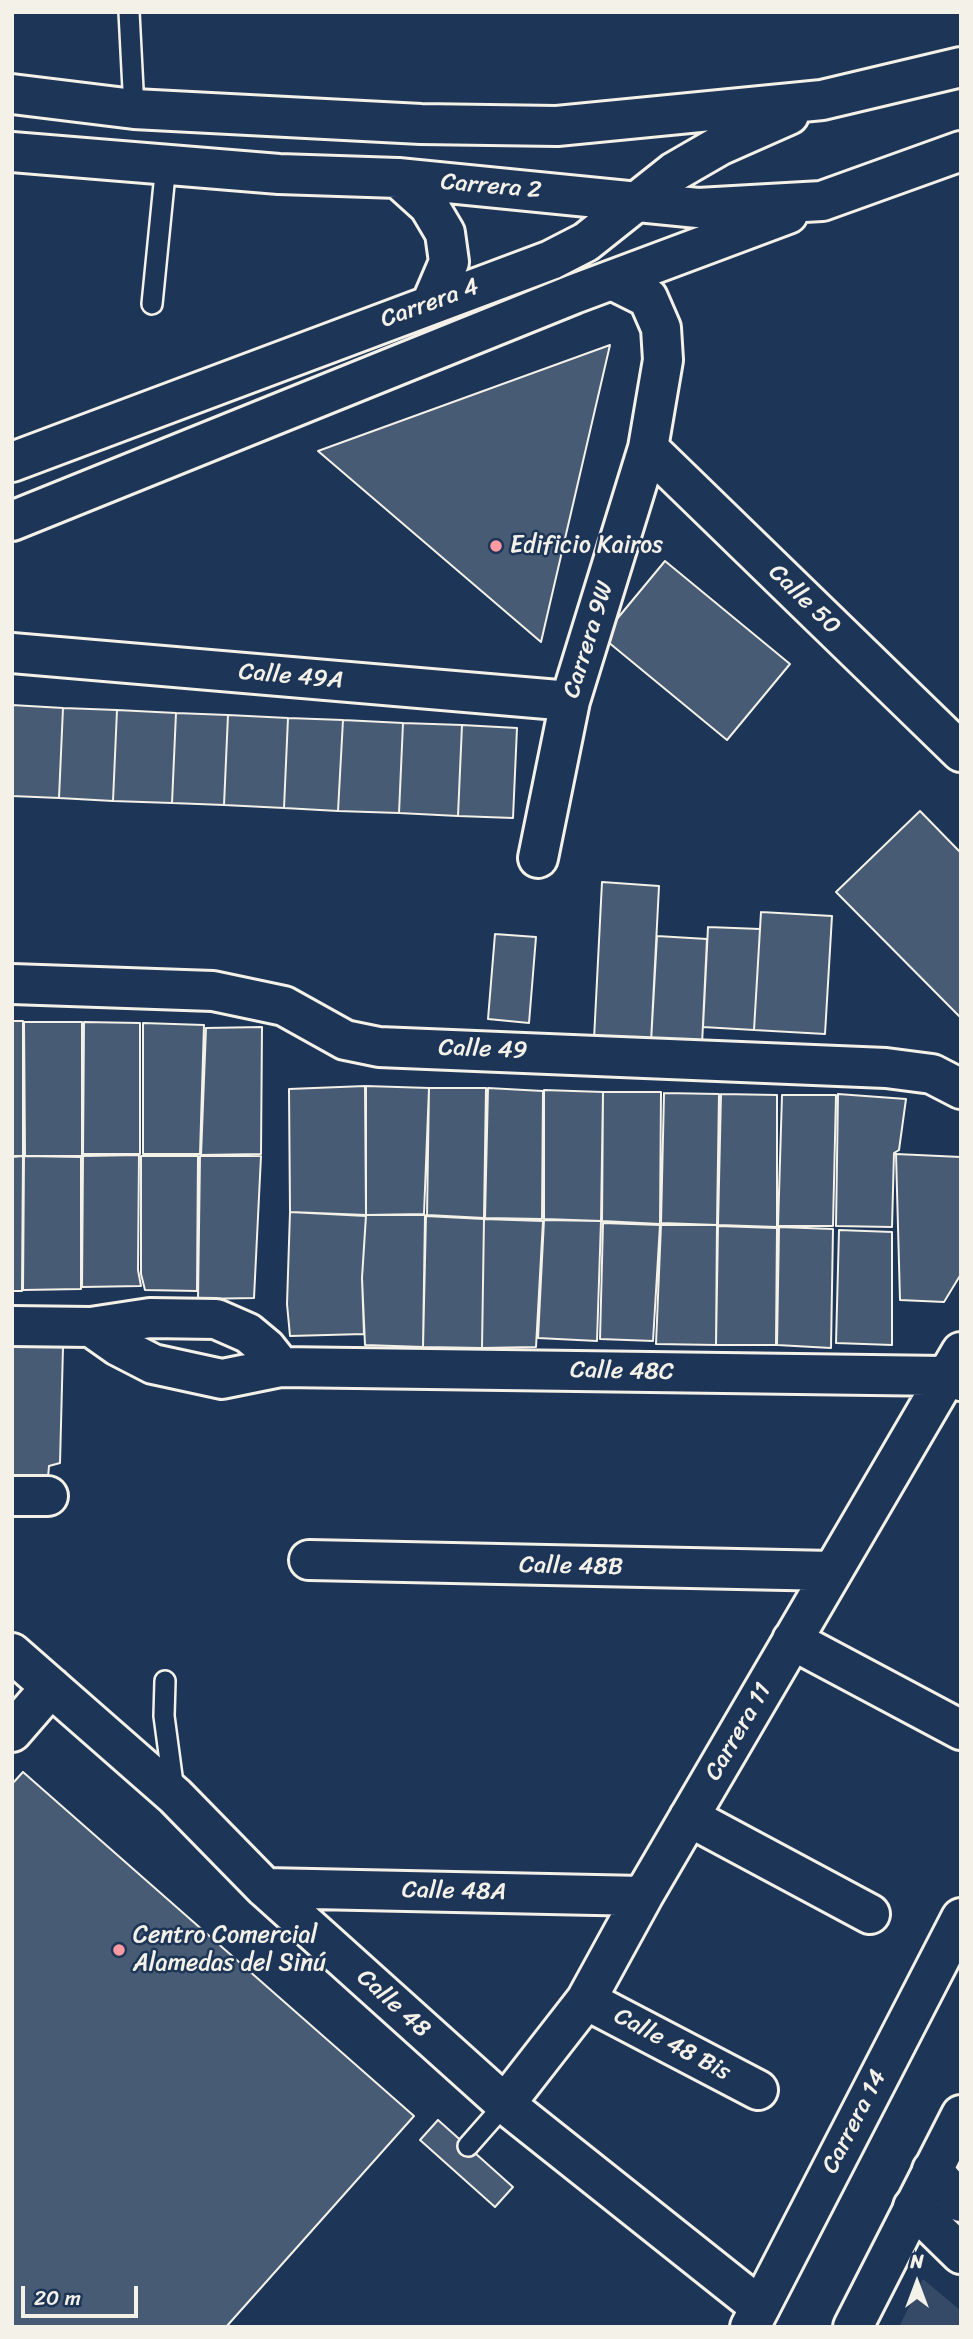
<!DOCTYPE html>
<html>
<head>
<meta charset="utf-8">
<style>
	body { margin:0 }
	#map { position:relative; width:973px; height:2339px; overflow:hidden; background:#1d3557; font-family:Sriracha,sans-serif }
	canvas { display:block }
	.frame { position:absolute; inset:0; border:14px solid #f4f1e8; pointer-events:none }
	.north { position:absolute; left:882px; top:2248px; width:70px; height:70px; -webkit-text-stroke:5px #1d3557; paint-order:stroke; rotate:0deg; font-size:19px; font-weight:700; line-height:28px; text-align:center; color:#f4f1e8 }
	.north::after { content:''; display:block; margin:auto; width:24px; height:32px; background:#f4f1e8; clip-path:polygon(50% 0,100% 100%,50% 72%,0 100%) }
	.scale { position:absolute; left:21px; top:2286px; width:117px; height:32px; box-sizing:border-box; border:4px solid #f4f1e8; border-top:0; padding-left:9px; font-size:21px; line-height:24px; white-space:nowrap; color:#f4f1e8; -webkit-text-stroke:5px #1d3557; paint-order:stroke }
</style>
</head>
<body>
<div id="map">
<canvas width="973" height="2339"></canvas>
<div class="frame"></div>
<div class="north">N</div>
<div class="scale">20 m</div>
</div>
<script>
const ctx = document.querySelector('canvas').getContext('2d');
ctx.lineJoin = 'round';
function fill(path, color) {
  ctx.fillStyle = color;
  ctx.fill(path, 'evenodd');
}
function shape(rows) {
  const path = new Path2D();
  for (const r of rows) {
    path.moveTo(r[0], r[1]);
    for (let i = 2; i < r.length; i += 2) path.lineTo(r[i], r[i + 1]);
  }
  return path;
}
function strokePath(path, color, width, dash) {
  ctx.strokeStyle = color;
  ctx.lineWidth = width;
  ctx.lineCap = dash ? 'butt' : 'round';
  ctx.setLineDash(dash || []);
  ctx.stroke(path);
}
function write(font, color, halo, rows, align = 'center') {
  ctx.font = font + ' Sriracha,sans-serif';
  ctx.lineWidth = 5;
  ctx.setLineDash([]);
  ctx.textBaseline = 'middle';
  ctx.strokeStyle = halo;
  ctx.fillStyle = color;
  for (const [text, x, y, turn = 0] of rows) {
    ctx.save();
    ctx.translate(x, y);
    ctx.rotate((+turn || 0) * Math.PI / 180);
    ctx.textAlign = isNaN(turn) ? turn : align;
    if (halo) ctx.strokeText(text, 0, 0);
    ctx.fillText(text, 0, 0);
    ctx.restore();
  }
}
fill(shape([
	[923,2279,961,2311,961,2327,899,2327]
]), '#354a67');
const building = shape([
	[610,345,541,642,318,451,610,345],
	[665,561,790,664,727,740,602,637,665,561],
	[12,705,63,708,59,798,12,796,12,705],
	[63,708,117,710,113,801,59,798,63,708],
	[117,710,176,713,172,803,113,801,117,710],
	[176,713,228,715,224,805,172,803,176,713],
	[228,715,288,718,284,808,224,805,228,715],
	[288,718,343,720,338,811,284,808,288,718],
	[343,720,403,723,399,813,338,811,343,720],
	[403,723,462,725,458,816,399,813,403,723],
	[462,725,517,728,513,818,458,816,462,725],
	[920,811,961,853,961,1018,836,892,920,811],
	[602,882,659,886,651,1042,594,1039,602,882],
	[761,912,832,916,825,1034,754,1030,761,912],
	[708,927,760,929,754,1030,703,1027,708,927],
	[495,934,536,937,529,1023,488,1019,495,934],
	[657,936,707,939,702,1045,651,1042,657,936],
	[12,1021,23,1021,23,1156,12,1156,12,1021],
	[24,1022,82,1022,82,1156,25,1156,24,1022],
	[84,1022,140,1023,140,1154,83,1154,84,1022],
	[143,1023,204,1025,200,1154,143,1154,143,1023],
	[262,1027,261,1154,201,1155,206,1028,262,1027],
	[365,1086,366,1215,290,1212,289,1089,365,1086],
	[366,1086,429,1088,424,1214,366,1215,366,1086],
	[429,1088,486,1088,484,1218,427,1215,429,1088],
	[488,1088,543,1091,542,1219,485,1218,488,1088],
	[544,1090,603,1092,601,1221,544,1219,544,1090],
	[603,1092,661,1092,660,1224,602,1221,603,1092],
	[664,1093,719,1094,717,1225,661,1223,664,1093],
	[721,1094,777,1095,777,1227,718,1225,721,1094],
	[838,1094,906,1099,899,1150,894,1153,892,1227,836,1226,838,1094],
	[782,1095,836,1095,833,1226,778,1226,782,1095],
	[896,1154,961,1157,961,1274,944,1302,900,1300,896,1154],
	[139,1155,138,1270,141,1286,82,1287,83,1156,139,1155],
	[23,1156,22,1291,12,1291,12,1157,23,1156],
	[24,1156,81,1157,81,1289,23,1290,24,1156],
	[141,1156,198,1156,197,1291,145,1290,141,1274,141,1156],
	[200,1156,261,1156,254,1298,198,1299,200,1156],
	[290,1212,366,1216,362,1278,364,1334,290,1336,287,1304,290,1212],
	[366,1215,425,1215,423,1347,365,1345,362,1278,366,1215],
	[426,1216,484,1219,482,1348,423,1347,426,1216],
	[484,1219,543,1221,536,1347,482,1348,484,1219],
	[544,1220,601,1221,597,1341,538,1338,544,1220],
	[603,1223,660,1225,653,1341,600,1339,603,1223],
	[661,1225,717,1225,716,1345,656,1344,661,1225],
	[718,1226,777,1228,776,1345,716,1345,718,1226],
	[779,1227,833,1229,831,1348,777,1345,779,1227],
	[839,1230,892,1232,892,1345,836,1343,839,1230],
	[12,1341,40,1342,63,1347,60,1463,49,1466,47,1489,12,1489,12,1341],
	[23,1772,414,2116,226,2327,12,2327,12,1784,23,1772],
	[438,2120,513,2187,495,2207,420,2140,438,2120]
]);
fill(building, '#485b74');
strokePath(building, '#f4f1e8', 2);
const service = shape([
	[129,12,134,109],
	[152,304,166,164],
	[165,1681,164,1716,174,1791],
	[468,2146,505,2104]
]);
const minor = shape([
	[648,448,961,752],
	[12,653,570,701],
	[538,858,570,701,648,448,663,360,661,328,648,298,614,281],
	[12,984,213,991,284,1006,345,1040,379,1047,886,1068,932,1074,961,1089],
	[12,1326,91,1327,150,1318,216,1319,248,1333,266,1348,281,1367],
	[91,1327,118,1346,153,1364,222,1379,281,1367,945,1376,961,1381],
	[12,1496,48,1496],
	[309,1560,833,1571],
	[792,1640,961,1730],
	[12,1653,175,1796,265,1888,505,2104,760,2307],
	[12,1732,51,1687],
	[689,1817,870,1914],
	[265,1888,643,1896],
	[586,2000,758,2090],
	[505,2104,586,2000,643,1896,961,1352],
	[932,2170,961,2202],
	[913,2207,961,2254]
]);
const tertiary = shape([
	[12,94,134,109,421,124,557,126,822,100,961,67],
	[12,152,279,174,398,178,698,208,822,201,961,151],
	[398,178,429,206,445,233,449,262,431,304],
	[12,462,551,260,586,242,674,172,719,146,789,115],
	[12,521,574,294,788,214]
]);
const primary = shape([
	[750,2327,961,1918],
	[853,2327,961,2115]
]);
strokePath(service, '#f4f1e8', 24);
strokePath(minor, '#f4f1e8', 44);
strokePath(tertiary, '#f4f1e8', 44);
strokePath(primary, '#f4f1e8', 44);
strokePath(service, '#1d3557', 19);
strokePath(minor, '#1d3557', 38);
strokePath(tertiary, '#1d3557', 38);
strokePath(primary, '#1d3557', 38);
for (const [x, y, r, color] of [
	[496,546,7,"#ff9aa2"],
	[119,1950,7,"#ff9aa2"]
]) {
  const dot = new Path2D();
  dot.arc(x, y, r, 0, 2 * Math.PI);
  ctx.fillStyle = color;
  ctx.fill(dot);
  strokePath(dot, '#1d3557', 2.5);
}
write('24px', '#f4f1e8', '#1d3557', [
	["Carrera 2",491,187,5],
	["Carrera 4",430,304,-20],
	["Calle 50",804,600,44],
	["Carrera 9W",589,640,-73],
	["Calle 49A",291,677,5],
	["Calle 49",483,1050,2],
	["Calle 48C",622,1372,1],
	["Calle 48B",571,1567,1],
	["Carrera 11",739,1732,-60],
	["Calle 48A",454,1892,1],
	["Calle 48",393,2004,42],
	["Calle 48 Bis",672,2045,28],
	["Carrera 14",855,2122,-63]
]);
write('24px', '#f4f1e8', '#1d3557', [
	["Edificio Kairos",510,546],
	["Centro Comercial",133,1936],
	["Alamedas del Sinú",133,1964]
], 'left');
</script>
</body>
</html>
